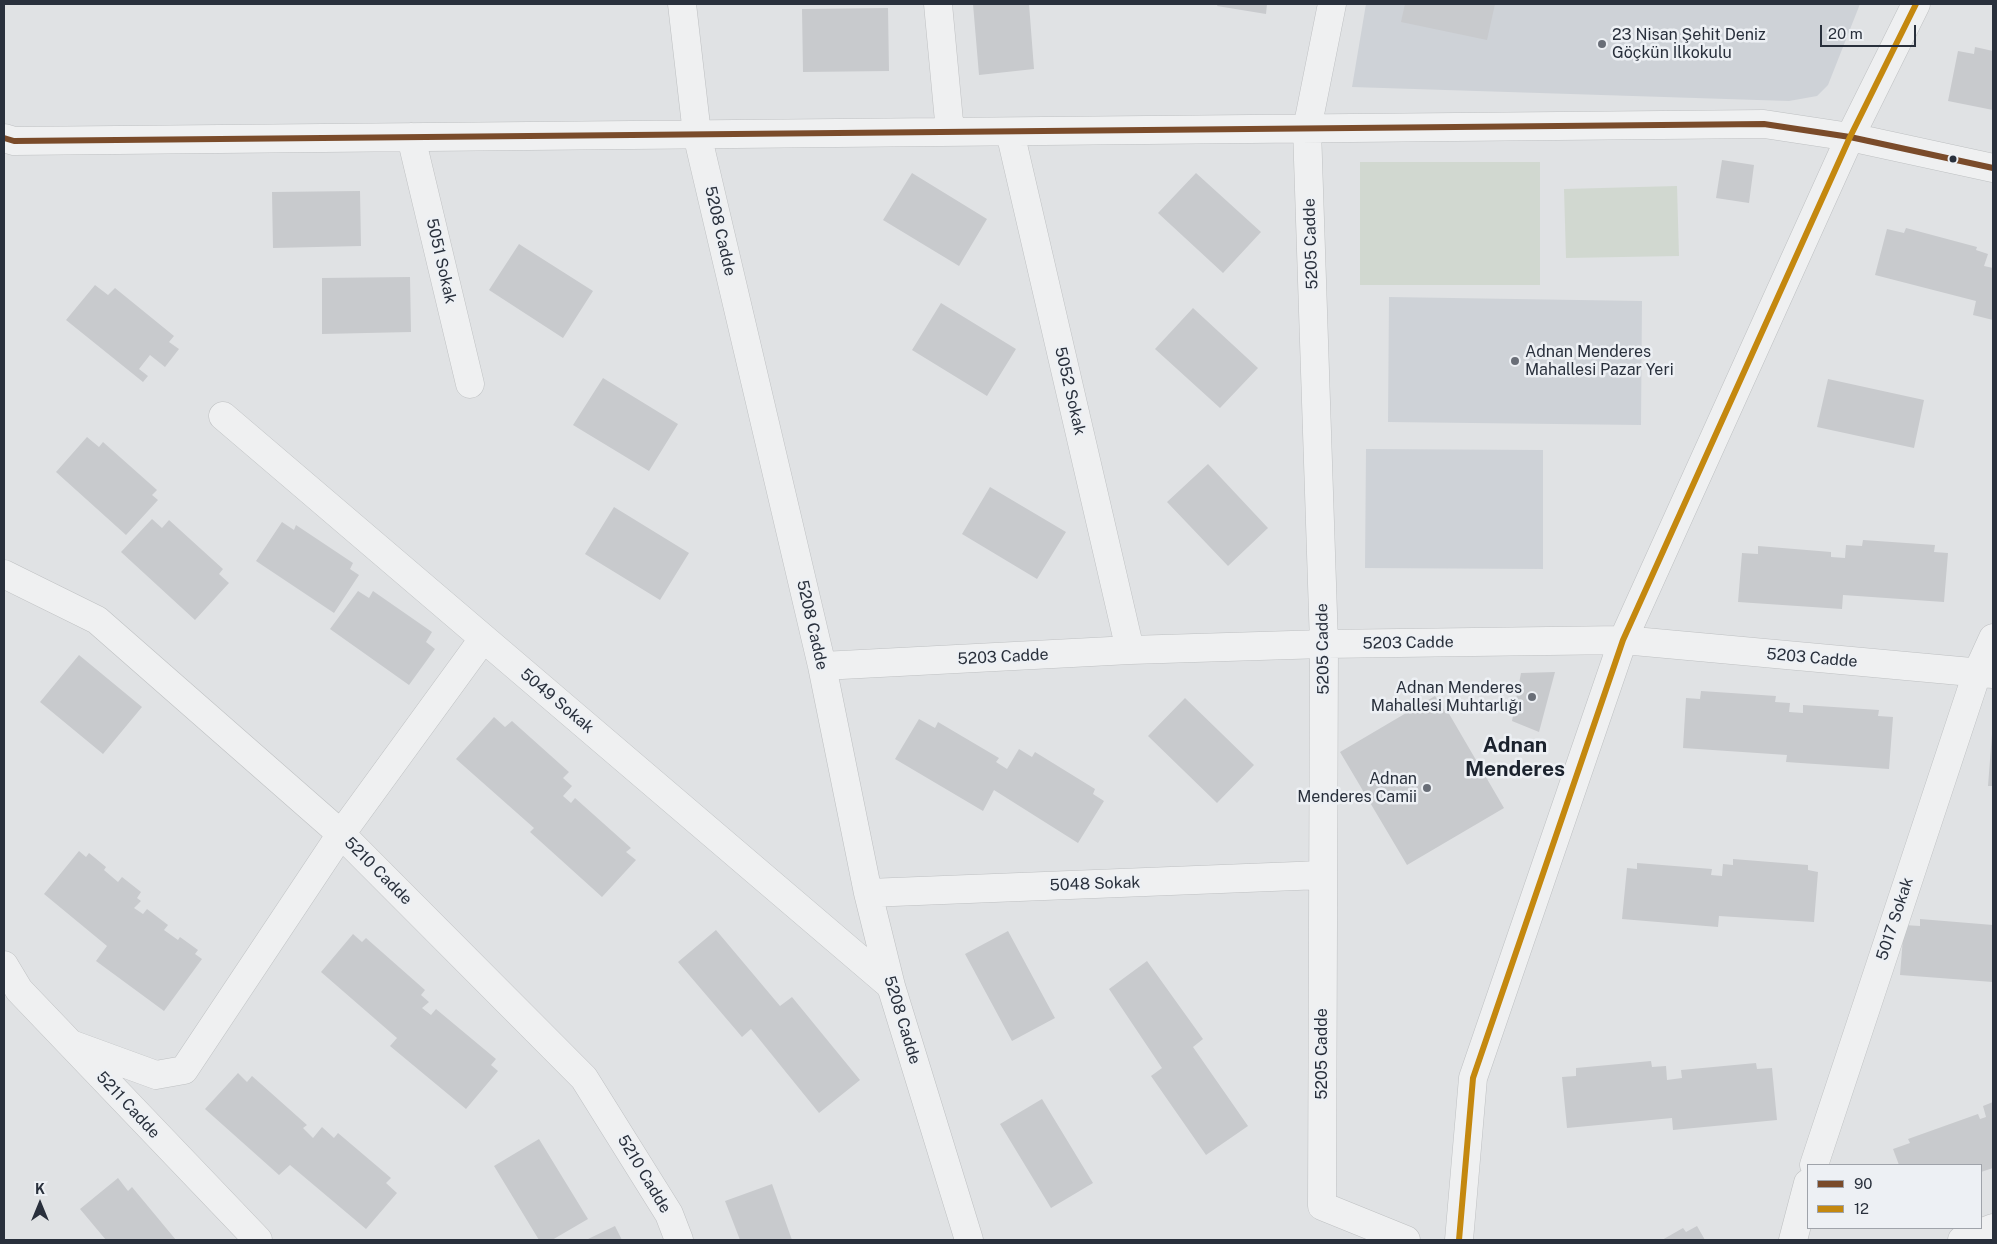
<!DOCTYPE html>
<html>
<head>
<meta charset="utf-8">
<style>
	body { margin:0 }
	#map { position:relative; width:1997px; height:1244px; overflow:hidden; background:#e0e2e4; font-family:"Public Sans",sans-serif }
	canvas { display:block }
	.frame { position:absolute; inset:0; border:5px solid #29303c; pointer-events:none }
	.legend { position:absolute; left:1807px; top:1164px; width:175px; height:65px; box-sizing:border-box; background:#edf0f4; border:1px solid #9fa3aa; margin:0; padding:6px 9px; list-style:none; font-size:15px; color:#29303c }
	.legend li { display:flex; align-items:center; gap:10px; height:25px }
	.legend b { width:25px; border:1px solid #9fa3aa }
	.north { position:absolute; left:15px; top:1179px; width:50px; height:50px; -webkit-text-stroke:4px #edf0f4; paint-order:stroke; rotate:0deg; font-size:14px; font-weight:700; line-height:20px; text-align:center; color:#29303c }
	.north::after { content:''; display:block; margin:auto; width:18px; height:22px; background:#29303c; clip-path:polygon(50% 0,100% 100%,50% 72%,0 100%) }
	.scale { position:absolute; left:1820px; top:25px; width:96px; height:22px; box-sizing:border-box; border:2px solid #29303c; border-top:0; padding-left:6px; font-size:15px; line-height:18px; white-space:nowrap; color:#29303c; -webkit-text-stroke:4px #edf0f4; paint-order:stroke }
</style>
</head>
<body>
<div id="map">
<canvas width="1997" height="1244"></canvas>
<div class="frame"></div>
<ul class="legend">
<li><b style="height:6px;background:#7a4b2a"></b>90</li>
<li><b style="height:6px;background:#c4880f"></b>12</li>
</ul>
<div class="north">K</div>
<div class="scale">20 m</div>
</div>
<script>
const ctx = document.querySelector('canvas').getContext('2d');
ctx.lineJoin = 'round';
function fill(path, color) {
  ctx.fillStyle = color;
  ctx.fill(path, 'evenodd');
}
function shape(rows) {
  const path = new Path2D();
  for (const r of rows) {
    path.moveTo(r[0], r[1]);
    for (let i = 2; i < r.length; i += 2) path.lineTo(r[i], r[i + 1]);
  }
  return path;
}
function strokePath(path, color, width, dash) {
  ctx.strokeStyle = color;
  ctx.lineWidth = width;
  ctx.lineCap = dash ? 'butt' : 'round';
  ctx.setLineDash(dash || []);
  ctx.stroke(path);
}
function write(font, color, halo, rows, align = 'center') {
  ctx.font = font + ' "Public Sans",sans-serif';
  ctx.lineWidth = 5;
  ctx.setLineDash([]);
  ctx.textBaseline = 'middle';
  ctx.strokeStyle = halo;
  ctx.fillStyle = color;
  for (const [text, x, y, turn = 0] of rows) {
    ctx.save();
    ctx.translate(x, y);
    ctx.rotate((+turn || 0) * Math.PI / 180);
    ctx.textAlign = isNaN(turn) ? turn : align;
    if (halo) ctx.strokeText(text, 0, 0);
    ctx.fillText(text, 0, 0);
    ctx.restore();
  }
}
fill(shape([
	[1366,4,1860,4,1828,85,1817,96,1789,101,1352,87],
	[1389,297,1642,301,1641,425,1388,422],
	[1366,449,1543,450,1543,569,1365,568]
]), '#ced2d7');
fill(shape([
	[1360,162,1540,162,1540,285,1360,285],
	[1677,186,1679,256,1566,258,1564,189]
]), '#d1d8d0');
fill(shape([
	[973,4,1029,4,1034,69,979,75],
	[1218,4,1267,4,1266,14,1217,6],
	[1405,4,1495,4,1487,40,1401,22],
	[888,8,889,71,803,72,802,9],
	[1975,47,1993,51,1993,110,1948,101,1958,51,1974,54],
	[1722,160,1754,165,1749,203,1716,198],
	[912,173,987,219,959,266,883,220],
	[1196,173,1261,232,1223,273,1158,213],
	[360,191,361,246,273,248,272,192],
	[1906,228,1977,247,1976,250,1988,254,1984,266,1993,268,1993,320,1973,315,1976,301,1875,275,1887,229,1904,233],
	[519,244,593,291,563,338,489,290],
	[410,277,411,332,322,334,322,278],
	[95,285,108,295,115,288,174,336,169,342,179,349,165,367,150,355,139,369,148,376,143,382,66,320],
	[941,303,1016,349,987,396,912,350],
	[1193,308,1258,368,1220,408,1155,349],
	[603,378,678,424,649,471,573,425],
	[1828,379,1924,400,1914,448,1817,427],
	[87,437,99,447,103,442,157,490,152,495,158,500,126,535,56,472],
	[1208,464,1268,528,1228,566,1167,502],
	[990,487,1066,532,1037,579,962,534],
	[614,507,689,553,660,600,585,554],
	[152,519,162,528,169,520,223,569,219,574,229,583,195,620,121,552],
	[282,522,294,530,296,525,353,563,350,569,359,575,334,613,256,561],
	[1863,540,1935,545,1934,552,1948,553,1944,602,1843,595,1842,609,1738,602,1742,553,1758,554,1758,546,1831,552,1831,557,1845,558,1846,545,1862,546],
	[358,591,369,598,373,591,432,632,426,642,435,649,409,685,330,629],
	[79,655,142,707,103,754,40,702],
	[1555,672,1539,732,1512,721,1521,673],
	[1701,691,1776,696,1775,702,1790,703,1789,712,1803,713,1803,705,1879,710,1878,716,1893,717,1889,769,1786,762,1787,755,1683,748,1686,698,1700,699],
	[1435,696,1446,713,1448,712,1504,808,1407,865,1340,752],
	[1185,698,1254,765,1217,803,1148,736],
	[494,717,505,727,512,721,569,772,563,778,572,786,563,796,571,803,575,798,631,848,626,852,636,860,602,897,530,832,534,828,456,759],
	[919,719,935,728,938,722,999,758,996,762,1007,769,1019,749,1032,757,1035,752,1095,789,1093,794,1104,801,1078,843,994,790,983,811,895,759],
	[1992,734,1993,734,1993,786,1988,786],
	[79,851,86,857,89,853,106,867,104,870,118,882,122,877,141,892,137,898,141,901,134,908,143,914,147,909,168,925,164,930,178,940,180,937,198,950,195,954,202,959,164,1011,96,961,107,946,44,894],
	[1733,859,1808,865,1808,870,1818,872,1814,922,1719,916,1718,927,1622,919,1627,868,1637,869,1637,863,1712,869,1711,875,1722,876,1723,864,1733,865],
	[1920,919,1993,925,1993,982,1900,975,1904,925,1920,926],
	[716,930,780,1006,792,997,860,1080,819,1113,751,1029,742,1037,678,962],
	[1008,931,1055,1018,1012,1041,965,954],
	[353,934,362,942,366,938,425,990,421,995,429,1002,422,1008,431,1015,436,1009,496,1059,491,1065,498,1071,466,1109,390,1046,397,1038,321,972],
	[1147,961,1203,1039,1193,1047,1248,1126,1206,1155,1151,1076,1162,1068,1109,989],
	[1651,1061,1652,1067,1666,1066,1667,1080,1682,1078,1681,1070,1756,1063,1757,1069,1772,1068,1777,1120,1673,1130,1672,1118,1567,1128,1562,1077,1576,1076,1576,1068],
	[238,1073,247,1082,252,1076,307,1125,303,1128,313,1138,322,1127,334,1138,338,1133,391,1178,386,1183,397,1193,366,1229,290,1165,279,1175,205,1109],
	[1042,1099,1093,1183,1051,1208,1000,1124],
	[1993,1102,1993,1168,1981,1172,1981,1165,1899,1165,1893,1149,1910,1143,1908,1139,1978,1114,1980,1119,1986,1117,1983,1106],
	[539,1139,588,1219,552,1240,539,1240,494,1166],
	[118,1178,128,1191,132,1187,176,1240,106,1240,80,1209],
	[772,1184,792,1240,740,1240,725,1201],
	[615,1226,622,1240,586,1240],
	[1697,1226,1705,1240,1662,1240,1683,1228,1686,1232]
]), '#c8cacd');
const minor = shape([
	[682,4,697,134,822,666,868,893,891,986,969,1240],
	[938,4,950,132],
	[1332,4,1307,129,1324,644,1322,1206,1406,1240],
	[1010,132,1130,650],
	[411,137,470,384],
	[4,138,14,141,1764,124,1850,137,1993,168],
	[223,416,891,986],
	[4,574,97,620,341,834,584,1078,669,1214,679,1240],
	[822,666,1130,650,1324,644,1623,640,1993,674],
	[868,893,1322,875],
	[4,965,19,990,258,1240],
	[71,1044,156,1075,184,1070,341,834,483,639],
	[1814,1165,1977,673,1993,638],
	[1459,1240,1473,1078,1623,640,1850,137,1916,4],
	[1793,1240,1808,1183],
	[1962,1240,1993,1228]
]);
strokePath(minor, '#bec0c2', 29);
strokePath(minor, '#eff0f1', 28);
strokePath(shape([
	[4,138,14,141,1764,124,1850,137,1993,168]
]), '#7a4b2a', 6);
strokePath(shape([
	[1459,1240,1473,1078,1623,640,1850,137,1916,4]
]), '#c4880f', 6);
for (const [x, y, r, color] of [
	[1602,44,5,"#696e77"],
	[1953,159,4.5,"#29303c"],
	[1515,361,5,"#696e77"],
	[1532,697,5,"#696e77"],
	[1427,788,5,"#696e77"]
]) {
  const dot = new Path2D();
  dot.arc(x, y, r, 0, 2 * Math.PI);
  ctx.fillStyle = color;
  ctx.fill(dot);
  strokePath(dot, '#edf0f4', 2);
}
write('16px', '#29303c', '#edf0f4', [
	["23 Nisan Şehit Deniz",1612,35],
	["Göçkün İlkokulu",1612,53],
	["Adnan Menderes",1525,352],
	["Mahallesi Pazar Yeri",1525,370],
	["Adnan Menderes",1522,688,"right"],
	["Mahallesi Muhtarlığı",1522,706,"right"],
	["Adnan",1417,779,"right"],
	["Menderes Camii",1417,797,"right"]
], 'left');
write('16px', '#29303c', '#edf0f4', [
	["5208 Cadde",720,231,77],
	["5205 Cadde",1311,244,-92],
	["5051 Sokak",441,261,77],
	["5052 Sokak",1070,391,77],
	["5208 Cadde",812,625,77],
	["5203 Cadde",1408,643,-1],
	["5205 Cadde",1323,649,-91],
	["5203 Cadde",1003,657,-3],
	["5203 Cadde",1812,658,5],
	["5049 Sokak",557,701,40],
	["5210 Cadde",378,871,45],
	["5048 Sokak",1095,884,-2],
	["5017 Sokak",1895,919,-72],
	["5208 Cadde",902,1020,73],
	["5205 Cadde",1322,1054,-90],
	["5211 Cadde",128,1105,47],
	["5210 Cadde",644,1174,59]
]);
write('bold 21px', '#1b222d', '#edf0f4', [
	["Adnan",1515,746],
	["Menderes",1515,770]
]);
</script>
</body>
</html>
